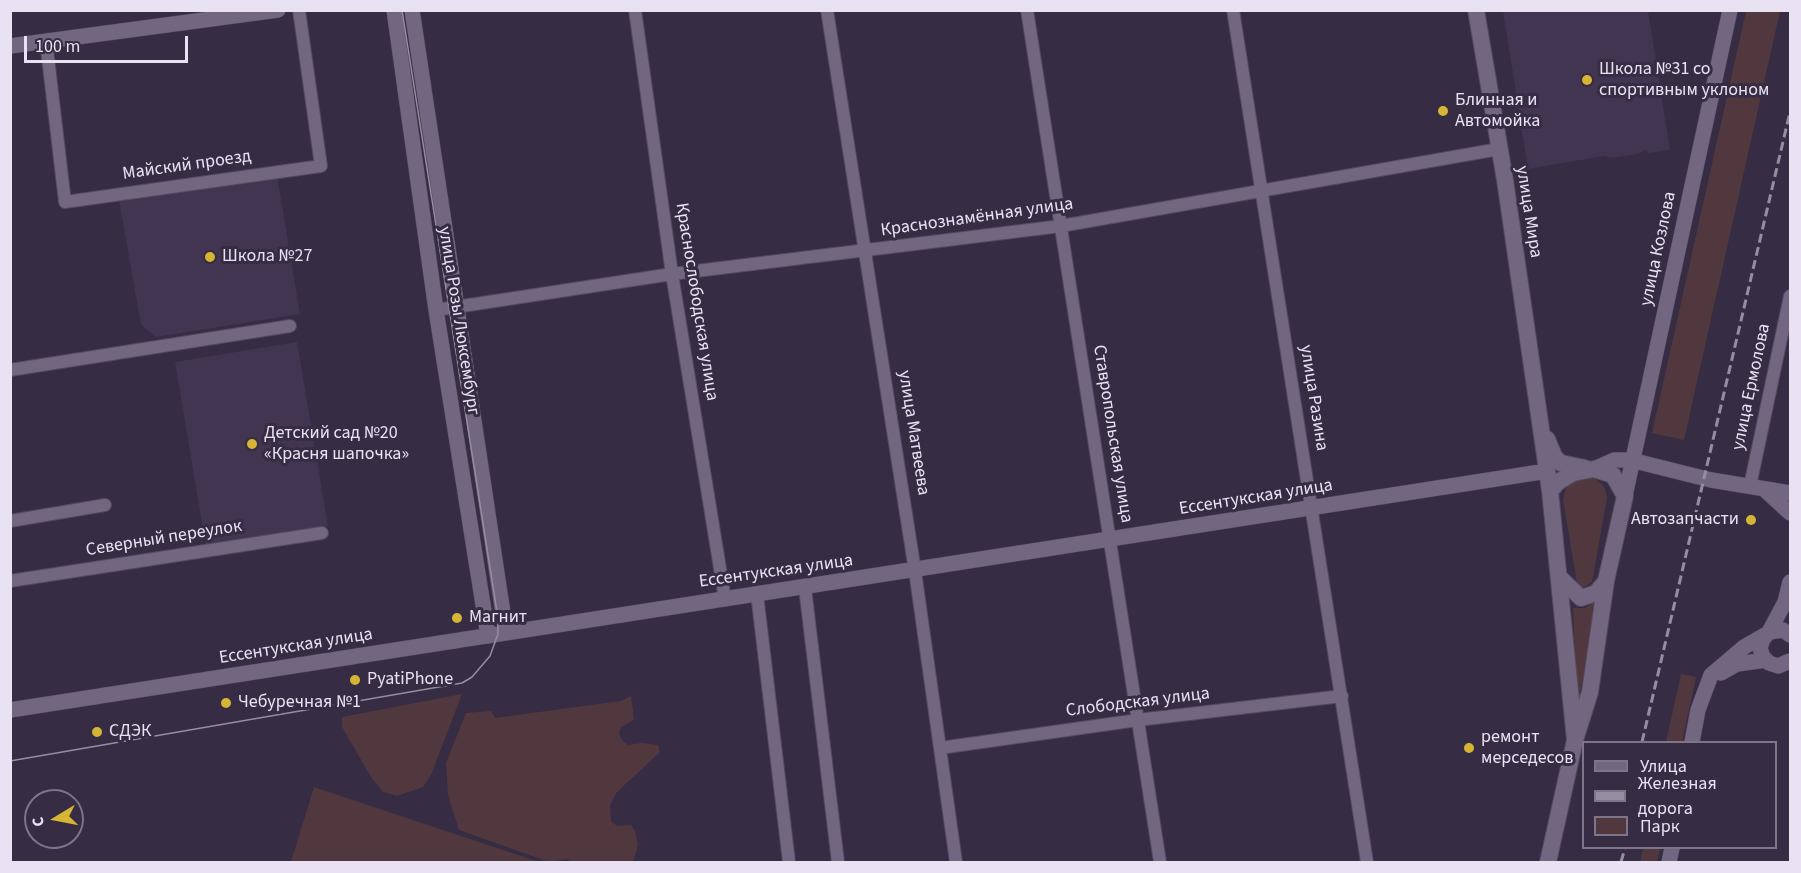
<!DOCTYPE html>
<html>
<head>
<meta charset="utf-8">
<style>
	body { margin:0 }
	#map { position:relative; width:1801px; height:873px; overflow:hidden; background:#362c44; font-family:"Source Sans 3",sans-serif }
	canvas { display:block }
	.frame { position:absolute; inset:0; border:12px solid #e8e2f2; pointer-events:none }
	.legend { position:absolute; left:1582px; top:741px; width:195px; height:108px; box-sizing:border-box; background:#362c44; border:2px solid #7d758a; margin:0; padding:8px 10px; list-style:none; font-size:18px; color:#e8e2f2 }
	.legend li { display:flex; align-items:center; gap:12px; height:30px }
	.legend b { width:30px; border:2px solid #7d758a }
	.north { position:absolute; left:24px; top:789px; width:60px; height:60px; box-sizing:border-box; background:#362c44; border:2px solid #7d758a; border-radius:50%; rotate:260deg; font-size:16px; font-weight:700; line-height:24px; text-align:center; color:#e8e2f2 }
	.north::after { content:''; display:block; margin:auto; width:21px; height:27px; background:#d6b534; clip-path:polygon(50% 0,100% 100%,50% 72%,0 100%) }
	.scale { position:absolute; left:24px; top:36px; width:164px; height:27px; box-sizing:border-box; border:3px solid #e8e2f2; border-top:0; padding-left:8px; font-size:18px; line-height:21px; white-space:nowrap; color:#e8e2f2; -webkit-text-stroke:4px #362c44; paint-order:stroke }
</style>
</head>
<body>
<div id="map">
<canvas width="1801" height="873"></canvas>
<div class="frame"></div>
<ul class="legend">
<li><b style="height:8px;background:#726681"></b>Улица</li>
<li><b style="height:8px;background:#958ea1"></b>Железная дорога</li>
<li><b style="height:16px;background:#51383e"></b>Парк</li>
</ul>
<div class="north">С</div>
<div class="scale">100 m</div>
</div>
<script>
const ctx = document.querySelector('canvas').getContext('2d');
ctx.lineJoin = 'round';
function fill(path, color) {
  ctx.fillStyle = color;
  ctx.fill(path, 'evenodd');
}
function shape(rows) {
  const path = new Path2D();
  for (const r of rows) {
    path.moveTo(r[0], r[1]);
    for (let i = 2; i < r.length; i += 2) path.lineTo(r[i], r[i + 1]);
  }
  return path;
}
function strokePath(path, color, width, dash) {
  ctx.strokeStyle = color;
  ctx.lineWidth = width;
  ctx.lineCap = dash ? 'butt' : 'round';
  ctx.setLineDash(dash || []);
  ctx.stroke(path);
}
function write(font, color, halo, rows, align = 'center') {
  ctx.font = font + ' "Source Sans 3",sans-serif';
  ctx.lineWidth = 6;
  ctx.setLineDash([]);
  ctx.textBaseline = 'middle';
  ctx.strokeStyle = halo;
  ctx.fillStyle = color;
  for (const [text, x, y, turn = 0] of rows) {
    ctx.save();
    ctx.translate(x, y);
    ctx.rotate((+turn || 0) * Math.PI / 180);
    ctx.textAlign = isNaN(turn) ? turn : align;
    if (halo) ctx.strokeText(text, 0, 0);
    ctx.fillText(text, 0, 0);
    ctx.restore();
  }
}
fill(shape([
	[1503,11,1648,11,1670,150,1649,153,1645,150,1638,154,1611,158,1604,156,1528,169],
	[277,175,300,314,156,337,141,325,119,200],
	[297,342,328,526,206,547,175,362]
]), '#413551');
fill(shape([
	[1746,11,1780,11,1684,440,1652,433],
	[1579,476,1595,478,1605,488,1607,498,1592,582,1583,588,1577,583,1563,500,1567,484],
	[1599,598,1592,626,1577,711,1573,608,1585,608],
	[1681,674,1696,677,1682,742,1666,742],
	[462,694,431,775,423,787,397,796,383,792,371,777,342,727,342,717],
	[631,696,634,720,621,727,619,734,622,740,628,745,642,743,658,745,660,752,616,793,610,806,611,821,617,826,631,825,635,831,638,845,633,862,573,862,566,859,549,862,459,830,448,795,446,763,466,713,491,711,495,718,621,701],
	[314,787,539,862,291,862],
	[1643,848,1660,848,1657,862,1640,862]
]), '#51383e');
const minor = shape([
	[635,10,672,274,725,599],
	[827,10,915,571,956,862],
	[1027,10,1160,862],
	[1233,10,1367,862],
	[46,41,65,202,321,166,299,10],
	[436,310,672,274,1061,226,1499,149],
	[10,370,290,326],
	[1750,486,1790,296],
	[10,521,105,505],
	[10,581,322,533],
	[805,588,838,862],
	[757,594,789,862],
	[940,748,1138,720,1342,696]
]);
const tertiary = shape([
	[394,10,436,310,488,636],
	[412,10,506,633],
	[10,46,278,10],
	[1594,469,1614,460,1631,460,1711,480,1790,493],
	[1765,490,1790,513],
	[1625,496,1730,10],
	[1769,632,1785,602,1790,582],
	[1790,635,1783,630,1769,632,1763,639,1760,648,1763,657,1769,663,1778,666,1790,661],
	[1721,673,1737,664,1766,660],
	[10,710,1547,471],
	[1692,742,1698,710,1711,675,1744,647,1765,635],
	[1669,862,1672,848]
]);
const secondary = shape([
	[1476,10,1505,180,1550,491,1575,740],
	[1547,439,1555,458,1561,463,1585,468],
	[1560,578,1581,598,1596,593,1606,581],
	[1548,862,1575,740,1590,692,1606,581,1625,496,1613,475,1594,469,1573,473,1558,482,1550,491]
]);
strokePath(minor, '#534a5e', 14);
strokePath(tertiary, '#534a5e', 16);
strokePath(secondary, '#534a5e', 18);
strokePath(minor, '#726681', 12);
strokePath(tertiary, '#726681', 15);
strokePath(secondary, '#726681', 16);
strokePath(shape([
	[10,761,462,683,472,677,490,656,498,634,498,618,402,10]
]), '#958ea1', 1.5);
strokePath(shape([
	[1642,742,1790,112],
	[1621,862,1625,848]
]), '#958ea1', 3, [9, 4.5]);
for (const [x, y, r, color] of [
	[1587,80,6,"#d6b534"],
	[1443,111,6,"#d6b534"],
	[210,257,6,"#d6b534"],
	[252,444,6,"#d6b534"],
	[1751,520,6,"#d6b534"],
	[457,618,6,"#d6b534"],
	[355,680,6,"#d6b534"],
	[226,703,6,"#d6b534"],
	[97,732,6,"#d6b534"],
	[1469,748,6,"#d6b534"]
]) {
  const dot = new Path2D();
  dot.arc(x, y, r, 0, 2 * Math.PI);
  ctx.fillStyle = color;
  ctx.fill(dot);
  strokePath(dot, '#362c44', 2);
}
write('18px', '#e8e2f2', '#362c44', [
	["Школа №31 со",1599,70],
	["спортивным уклоном",1599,91],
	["Блинная и",1455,101],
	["Автомойка",1455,122],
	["Школа №27",222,257],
	["Детский сад №20",264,434],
	["«Красня шапочка»",264,455],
	["Автозапчасти",1739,520,"right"],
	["Магнит",469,618],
	["PyatiPhone",367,680],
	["Чебуречная №1",238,703],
	["СДЭК",109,732],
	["ремонт",1481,738],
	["мерседесов",1481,759]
], 'left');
write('18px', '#e8e2f2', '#362c44', [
	["Майский проезд",187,166,-8],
	["улица Мира",1528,212,81],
	["Краснознамённая улица",977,218,-8],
	["улица Козлова",1659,249,-78],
	["Краснослободская улица",696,302,81],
	["улица Розы Люксембург",458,321,81],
	["улица Ермолова",1752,387,-78],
	["улица Разина",1313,398,81],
	["улица Матвеева",913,433,81],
	["Ставропольская улица",1112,434,81],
	["Ессентукская улица",1256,498,-9],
	["Северный переулок",164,539,-9],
	["Ессентукская улица",776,572,-8],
	["Ессентукская улица",296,647,-9],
	["Слободская улица",1138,703,-7]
]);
</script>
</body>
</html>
